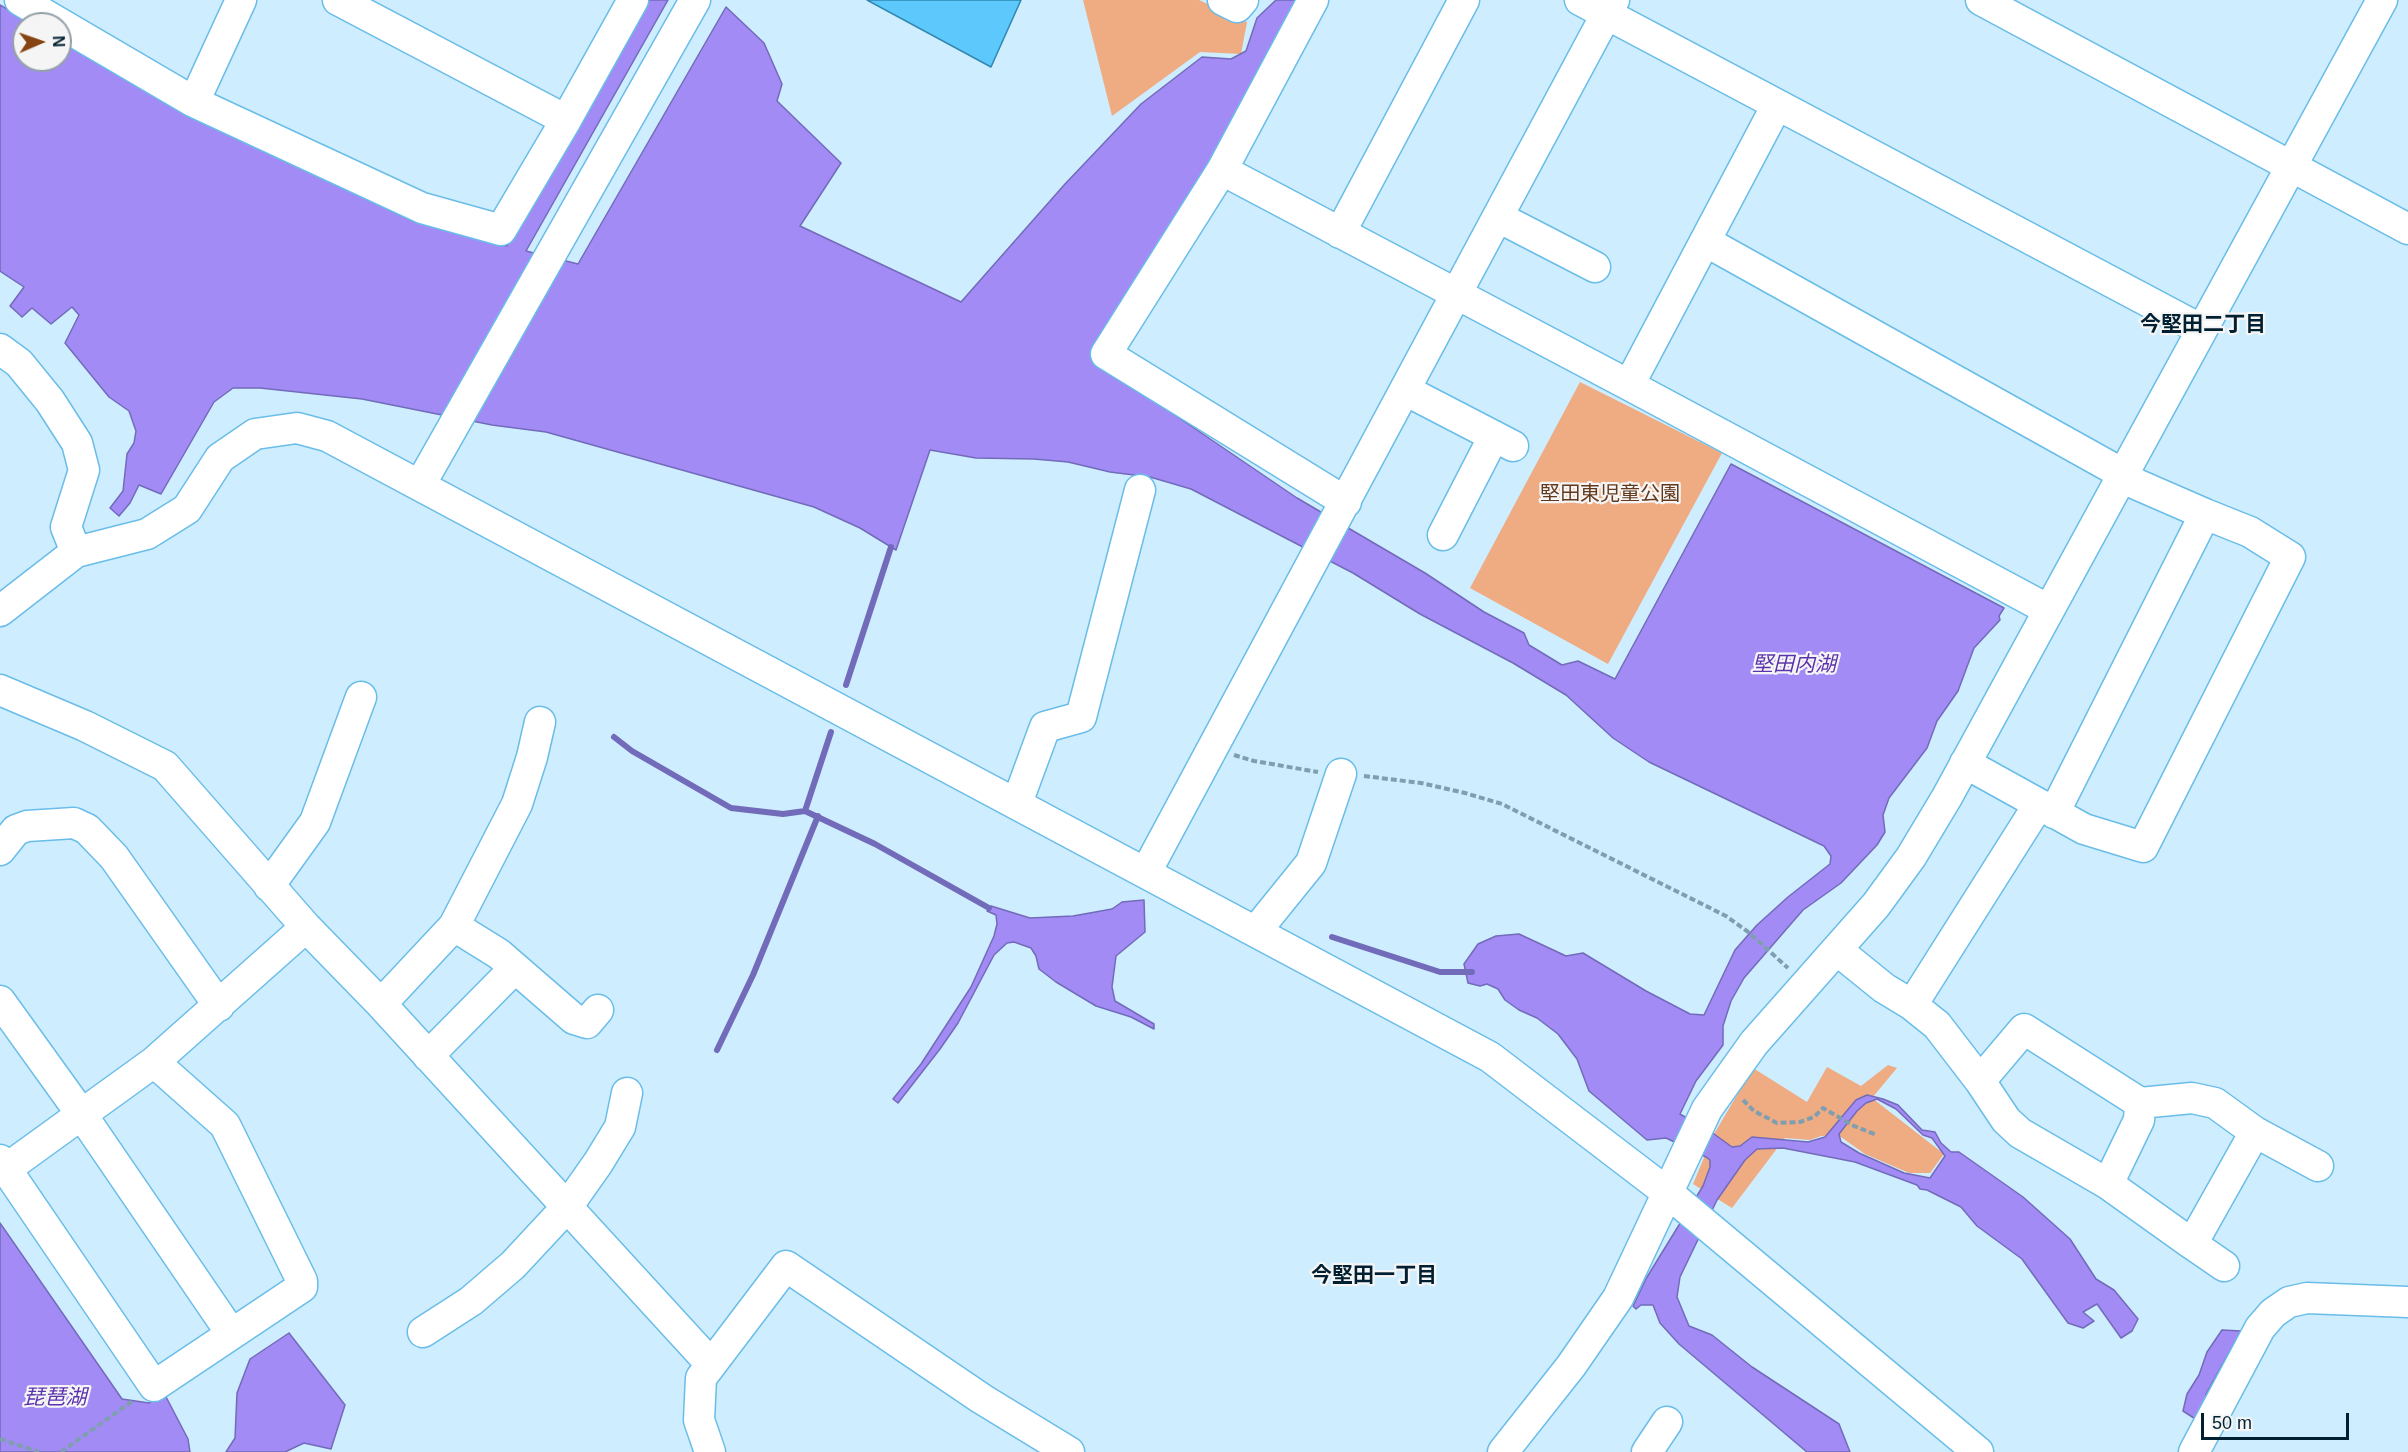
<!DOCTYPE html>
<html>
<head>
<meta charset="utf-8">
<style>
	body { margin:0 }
	#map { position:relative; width:2408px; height:1452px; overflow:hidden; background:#ceedff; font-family:Helvetica,sans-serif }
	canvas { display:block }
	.north { position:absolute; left:12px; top:12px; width:60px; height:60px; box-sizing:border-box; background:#f5f5f5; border:2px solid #93a0a7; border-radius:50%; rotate:88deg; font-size:16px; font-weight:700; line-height:24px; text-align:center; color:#002031 }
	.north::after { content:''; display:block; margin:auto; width:21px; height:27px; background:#864412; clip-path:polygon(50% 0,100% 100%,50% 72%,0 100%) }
	.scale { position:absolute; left:2201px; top:1413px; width:148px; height:27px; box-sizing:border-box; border:3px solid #002031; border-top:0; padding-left:8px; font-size:18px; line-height:21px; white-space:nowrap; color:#002031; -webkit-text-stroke:4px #f5f5f5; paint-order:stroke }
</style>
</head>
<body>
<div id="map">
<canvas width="2408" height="1452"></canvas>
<div class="north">N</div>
<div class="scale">50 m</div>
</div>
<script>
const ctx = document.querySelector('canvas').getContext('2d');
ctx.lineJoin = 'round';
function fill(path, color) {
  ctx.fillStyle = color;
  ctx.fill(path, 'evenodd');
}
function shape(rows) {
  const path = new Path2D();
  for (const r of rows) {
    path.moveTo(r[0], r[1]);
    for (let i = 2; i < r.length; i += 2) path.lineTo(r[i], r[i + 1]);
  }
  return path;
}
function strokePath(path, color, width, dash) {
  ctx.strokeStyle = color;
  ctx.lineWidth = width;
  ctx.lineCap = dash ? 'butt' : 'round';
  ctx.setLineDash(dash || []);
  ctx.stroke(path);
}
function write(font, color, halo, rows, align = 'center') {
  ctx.font = font + ' Helvetica,"Noto Sans JP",sans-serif';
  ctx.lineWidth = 4.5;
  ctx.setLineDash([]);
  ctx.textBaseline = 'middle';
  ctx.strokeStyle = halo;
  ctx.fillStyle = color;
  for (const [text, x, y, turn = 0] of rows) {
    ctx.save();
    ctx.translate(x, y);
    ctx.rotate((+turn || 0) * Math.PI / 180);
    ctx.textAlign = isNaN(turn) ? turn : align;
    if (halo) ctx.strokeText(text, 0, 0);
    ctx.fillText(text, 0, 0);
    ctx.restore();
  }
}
fill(shape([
	[1083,0,1199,0,1247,22,1241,54,1200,52,1112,116],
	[1580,382,1722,453,1608,664,1470,588],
	[1888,1065,1897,1068,1872,1098,1944,1154,1930,1173,1909,1173,1865,1154,1838,1135,1821,1136,1810,1140,1785,1138,1732,1208,1693,1184,1714,1134,1753,1068,1807,1102,1827,1067,1861,1086]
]), '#efab81');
const water = shape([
	[644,0,668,0,526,251,578,264,726,7,764,43,782,84,777,101,841,163,800,226,961,302,1065,184,1141,104,1202,57,1231,59,1246,51,1257,18,1276,0,1301,0,1243,110,1091,358,1297,498,1425,573,1484,612,1524,633,1529,645,1562,665,1578,661,1615,679,1731,464,2004,608,1999,616,2000,620,1974,648,1958,691,1937,721,1927,748,1889,798,1883,815,1885,832,1877,845,1841,883,1803,910,1744,978,1731,1001,1723,1026,1723,1045,1696,1081,1680,1114,1714,1134,1732,1147,1740,1146,1752,1137,1808,1142,1825,1137,1856,1100,1867,1095,1883,1099,1898,1105,1922,1130,1935,1132,1941,1143,1951,1152,1959,1152,2023,1197,2070,1239,2096,1279,2114,1290,2138,1319,2132,1331,2121,1338,2097,1304,2083,1312,2094,1321,2083,1328,2068,1323,2022,1259,1977,1226,1961,1207,1927,1190,1920,1189,1917,1185,1855,1162,1783,1148,1757,1149,1745,1160,1717,1200,1680,1277,1677,1297,1689,1326,1712,1335,1752,1367,1839,1424,1850,1452,1807,1452,1679,1344,1660,1323,1653,1305,1641,1305,1636,1309,1633,1306,1647,1277,1703,1186,1710,1167,1710,1160,1706,1157,1666,1138,1647,1140,1589,1091,1577,1059,1558,1034,1537,1018,1519,1010,1505,1000,1498,989,1487,984,1480,986,1468,983,1464,964,1478,944,1496,936,1519,934,1566,956,1583,953,1646,991,1690,1014,1704,1015,1735,950,1757,925,1788,897,1830,864,1831,856,1824,846,1649,762,1613,738,1566,695,1513,663,1420,614,1353,573,1191,489,1150,477,1110,472,1068,462,1034,459,976,458,930,450,896,550,860,528,814,507,546,432,492,425,362,399,260,388,233,388,214,402,161,494,139,485,130,503,119,516,110,508,123,491,127,454,134,443,136,431,129,411,109,397,65,343,79,315,72,307,51,324,32,308,22,317,10,306,24,287,0,271,0,5,32,24,24,24,24,60,60,60,60,41,248,143,413,221,507,246,644,0],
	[1877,1099,1896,1109,1923,1135,1932,1138,1945,1156,1930,1178,1904,1173,1859,1153,1841,1142,1839,1134,1857,1111,1866,1103,1877,1099],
	[1144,900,1145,932,1116,956,1112,987,1115,1001,1154,1024,1154,1029,1131,1017,1096,1006,1056,982,1039,969,1036,956,1031,948,1014,942,1007,943,994,955,958,1023,940,1049,898,1103,893,1099,921,1064,971,987,994,936,997,924,996,915,987,911,991,906,1030,918,1073,916,1112,909,1122,902,1144,900],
	[0,1223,122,1399,149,1403,164,1393,188,1439,190,1452,0,1452,0,1223],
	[2222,1330,2241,1331,2206,1394,2207,1402,2200,1422,2183,1411,2187,1394,2199,1375,2207,1352,2222,1330],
	[289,1333,345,1405,331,1449,304,1443,285,1452,226,1452,235,1438,237,1393,250,1359,289,1333]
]);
fill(water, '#a38bf5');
strokePath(water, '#726bba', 1.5);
strokePath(shape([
	[846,685,891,547],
	[831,732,805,811,875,844,989,908],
	[614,737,632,751,731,808,783,814,805,811],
	[1332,937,1440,972,1472,972],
	[717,1050,753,975,818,816]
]), '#726bba', 6);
const building = shape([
	[867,0,1021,0,991,67,867,0]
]);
fill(building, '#5dc8fc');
strokePath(building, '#3087b0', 1.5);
const minor = shape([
	[20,0,194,102,422,208,501,230,566,120,633,0],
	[338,0,566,120],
	[1223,0,1237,7,1243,0],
	[1313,0,1222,170,1106,354,1346,502],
	[1580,0,2202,330],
	[1981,0,2408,229],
	[194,102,241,0],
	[1222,170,1629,385,2049,610],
	[1498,217,1595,267],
	[1340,233,1464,0],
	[1705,241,2123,474,2136,484,2205,514,2054,813],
	[0,349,19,363,50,401,77,443,84,470,66,527,76,552,0,611],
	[1629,385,1777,105],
	[1405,390,1513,446],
	[420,485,695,0],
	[1443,535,1494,436],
	[76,552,147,534,187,509,220,458,255,434,297,428,327,436,1490,1057,1668,1193,1978,1452],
	[0,690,85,726,165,766,306,927,381,1004,710,1363],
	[1965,763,2084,829,2143,847,2290,557,2250,532,2205,514],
	[1017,803,1045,727,1081,717,1140,490],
	[0,850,16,830,27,826,74,823,87,829,114,857,219,1006],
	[1146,872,1614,0],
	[269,886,315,822,361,697],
	[454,926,499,954,574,1019,587,1023,598,1010],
	[1256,931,1311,863,1341,774],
	[1837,950,1884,988,1912,1005,2039,804],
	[0,1001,82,1115,231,1333],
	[381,1004,454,926,517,804,532,757,540,722],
	[1912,1005,1937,1025,1980,1081,2006,1120,2020,1133,2108,1184,2192,1244],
	[428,1056,515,968],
	[1980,1081,2024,1029,2140,1103,2192,1098,2215,1103,2255,1132,2318,1166],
	[0,1160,154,1386,302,1287,302,1281,225,1125,154,1062],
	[6,1169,154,1062,306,927],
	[2108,1184,2139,1120,2140,1103],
	[2224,1266,2192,1244,2255,1132],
	[423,1332,471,1301,513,1265,567,1207,598,1163,620,1127,627,1093],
	[710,1452,699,1420,701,1378,786,1266,982,1399,1069,1452],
	[1503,1452,1571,1366,1618,1298,1707,1109,1754,1043,1876,905,1911,857,1947,797,2382,0],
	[1647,1452,1667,1422],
	[2194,1452,2260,1328,2273,1313,2289,1302,2307,1298,2408,1302]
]);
strokePath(minor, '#69bde8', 33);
strokePath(shape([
	[1234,755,1254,761,1318,772],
	[1364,776,1421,783,1465,793,1502,804,1726,916,1747,931,1788,968],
	[1743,1100,1754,1111,1777,1123,1800,1122,1814,1117,1823,1108,1854,1126,1877,1135],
	[0,1439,39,1452],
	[61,1452,134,1400]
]), '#7f9eb0', 4, [6, 3]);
strokePath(minor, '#fff', 30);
write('20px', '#63391d', '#f5f5f5', [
	["堅田東児童公園",1610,494]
]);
write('bold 21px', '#002031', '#f5f5f5', [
	["今堅田二丁目",2203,325],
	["今堅田一丁目",1374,1276]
]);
write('italic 21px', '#5c33ae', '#f5f5f5', [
	["堅田内湖",1794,665],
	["琵琶湖",55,1398]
]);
</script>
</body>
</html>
